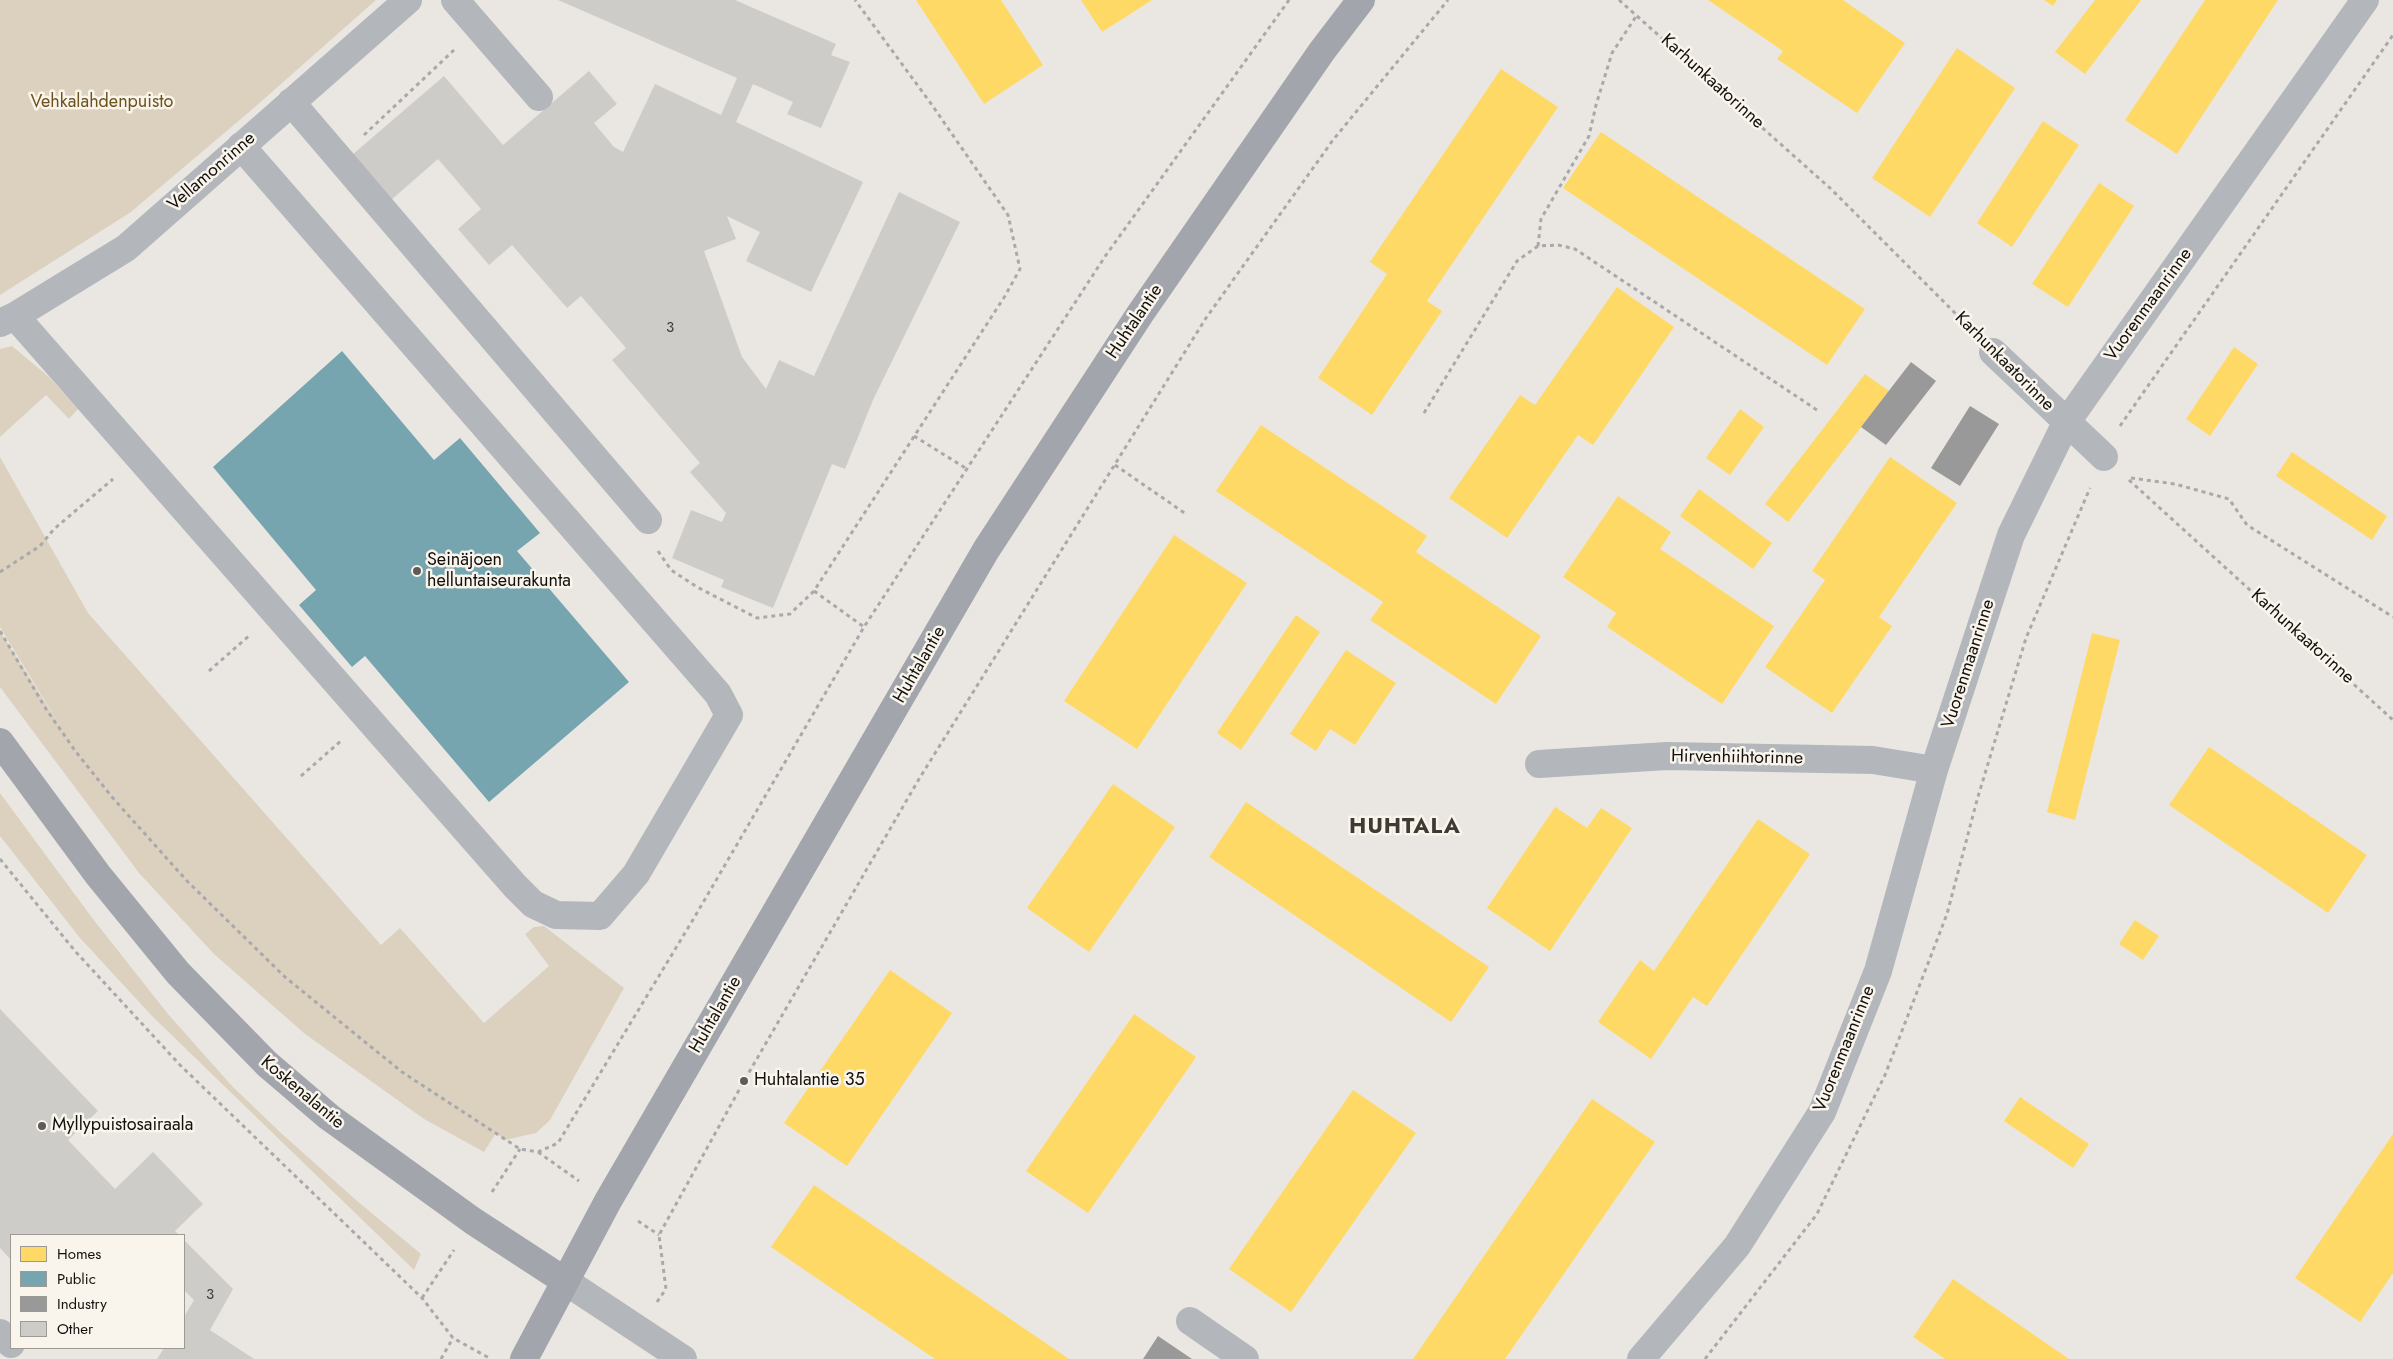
<!DOCTYPE html>
<html>
<head>
<meta charset="utf-8">
<style>
	body { margin:0 }
	#map { position:relative; width:2393px; height:1359px; overflow:hidden; background:#eae7e2; font-family:Jost,sans-serif }
	canvas { display:block }
	.legend { position:absolute; left:10px; top:1234px; width:175px; height:115px; box-sizing:border-box; background:#faf5ec; border:1px solid #9d9993; margin:0; padding:6px 9px; list-style:none; font-size:15px; color:#12100d }
	.legend li { display:flex; align-items:center; gap:10px; height:25px }
	.legend b { width:25px; border:1px solid #9d9993 }
</style>
</head>
<body>
<div id="map">
<canvas width="2393" height="1359"></canvas>
<ul class="legend">
<li><b style="height:14px;background:#ffd966"></b>Homes</li>
<li><b style="height:14px;background:#76a5af"></b>Public</li>
<li><b style="height:14px;background:#999"></b>Industry</li>
<li><b style="height:14px;background:#ceccc8"></b>Other</li>
</ul>
</div>
<script>
const ctx = document.querySelector('canvas').getContext('2d');
ctx.lineJoin = 'round';
function fill(path, color) {
  ctx.fillStyle = color;
  ctx.fill(path, 'evenodd');
}
function shape(rows) {
  const path = new Path2D();
  for (const r of rows) {
    path.moveTo(r[0], r[1]);
    for (let i = 2; i < r.length; i += 2) path.lineTo(r[i], r[i + 1]);
  }
  return path;
}
function strokePath(path, color, width, dash) {
  ctx.strokeStyle = color;
  ctx.lineWidth = width;
  ctx.lineCap = dash ? 'butt' : 'round';
  ctx.setLineDash(dash || []);
  ctx.stroke(path);
}
function write(font, color, halo, rows, align = 'center') {
  ctx.font = font + ' Jost,sans-serif';
  ctx.lineWidth = 5;
  ctx.setLineDash([]);
  ctx.textBaseline = 'middle';
  ctx.strokeStyle = halo;
  ctx.fillStyle = color;
  for (const [text, x, y, turn = 0] of rows) {
    ctx.save();
    ctx.translate(x, y);
    ctx.rotate((+turn || 0) * Math.PI / 180);
    ctx.textAlign = isNaN(turn) ? turn : align;
    if (halo) ctx.strokeText(text, 0, 0);
    ctx.fillText(text, 0, 0);
    ctx.restore();
  }
}
fill(shape([
	[0,0,376,0,255,107,131,212,0,295],
	[12,346,49,377,78,409,69,419,46,395,0,437,0,349],
	[0,457,88,613,381,945,400,928,484,1023,549,966,525,934,534,927,544,926,624,988,550,1120,536,1133,505,1140,496,1133,484,1152,424,1119,305,1034,214,954,139,873,0,687,0,631,62,729,0,627],
	[0,793,93,919,168,1014,232,1086,281,1133,356,1200,421,1254,414,1270,152,1016,80,938,0,836]
]), '#dcd1bf');
fill(shape([
	[916,0,1001,0,1043,65,984,104],
	[1081,0,1152,0,1102,32],
	[1708,0,1843,0,1905,43,1857,113,1777,59,1783,51],
	[2044,0,2057,0,2053,6],
	[2095,0,2141,0,2085,74,2055,52],
	[2205,0,2278,0,2177,154,2125,120],
	[1957,48,2015,88,1930,217,1872,178],
	[1501,69,1558,107,1427,301,1442,311,1372,415,1318,378,1387,274,1370,262],
	[2043,121,2079,145,2012,247,1977,223],
	[1601,132,1865,309,1827,365,1563,188],
	[2099,183,2134,206,2068,307,2032,284],
	[1617,287,1674,327,1593,445,1578,435,1507,538,1449,498,1520,395,1535,405],
	[2234,347,2258,364,2210,436,2186,419],
	[1865,374,1889,391,1788,522,1765,504],
	[1740,409,1764,427,1730,475,1706,458],
	[1261,425,1427,536,1416,552,1541,636,1496,704,1370,620,1383,602,1216,491],
	[2292,452,2387,516,2372,540,2276,476],
	[1890,457,1957,503,1879,617,1892,626,1832,713,1765,667,1825,580,1812,571],
	[1699,489,1772,543,1753,569,1680,516],
	[1618,496,1671,532,1660,549,1774,626,1722,704,1607,627,1616,613,1563,577],
	[1174,535,1247,583,1137,749,1064,701],
	[1296,615,1320,632,1241,750,1217,733],
	[2092,633,2120,640,2075,820,2047,812],
	[1346,650,1396,683,1355,745,1330,729,1316,751,1290,734],
	[2209,747,2367,855,2328,913,2169,805],
	[1113,784,1175,827,1089,952,1027,908],
	[1246,802,1489,967,1451,1022,1209,857],
	[1555,807,1587,828,1601,808,1632,828,1550,951,1487,908],
	[1758,819,1810,854,1707,1006,1693,997,1651,1059,1598,1022,1640,960,1654,971],
	[2135,920,2159,936,2143,960,2119,944],
	[890,970,952,1013,847,1166,784,1123],
	[1134,1014,1196,1057,1088,1213,1026,1171],
	[1353,1090,1416,1133,1291,1312,1229,1269],
	[2020,1097,2089,1144,2073,1168,2004,1121],
	[1592,1099,1655,1142,1505,1359,1413,1359],
	[2393,1134,2393,1273,2360,1322,2295,1278],
	[814,1185,1069,1359,935,1359,771,1247],
	[1953,1279,2069,1359,1945,1359,1913,1337]
]), '#ffd966');
fill(shape([
	[342,351,434,460,460,438,540,533,517,551,629,682,489,802,365,656,352,667,299,605,316,590,213,467]
]), '#76a5af');
fill(shape([
	[1911,362,1936,381,1886,445,1861,427],
	[1970,406,1999,424,1960,486,1931,468],
	[1158,1336,1192,1359,1143,1359]
]), '#999');
fill(shape([
	[558,0,735,0,836,44,831,55,850,62,821,128,787,114,793,102,753,84,736,122,863,182,811,292,746,261,760,232,727,216,736,239,704,251,742,357,766,389,779,360,814,376,899,192,960,222,873,400,845,469,832,464,773,608,721,587,724,580,672,558,691,510,722,522,726,513,690,472,700,463,612,360,626,348,581,296,567,308,512,245,489,265,458,229,481,209,438,159,391,200,352,155,444,76,503,145,589,71,617,104,594,123,614,147,623,152,655,84,721,115,737,78],
	[0,1009,98,1111,68,1140,115,1189,153,1152,203,1204,175,1231,179,1235,11,1235,11,1260,0,1248],
	[184,1240,233,1289,210,1330,254,1359,157,1359,164,1348,184,1348,184,1317,194,1300,184,1290]
]), '#ceccc8');
strokePath(shape([
	[1619,0,1831,189,1970,328],
	[364,135,454,50],
	[1538,246,1541,219,1589,136,1596,105,1612,53,1637,15],
	[1424,413,1517,261,1538,246,1558,245,1575,249,1817,410],
	[2120,426,2393,35],
	[914,436,967,469],
	[1115,465,1186,514],
	[2131,478,2175,484,2229,499,2247,525,2393,617],
	[2129,480,2393,720],
	[658,551,671,570,697,587,757,618,790,614,814,591,1005,296,1020,269,1008,215,932,105,855,0],
	[0,572,40,546,54,529,113,479],
	[814,591,864,627],
	[0,631,46,709,76,752,112,797,187,881,285,977,402,1072,520,1149,538,1152,558,1143,694,918,864,627,1106,255,1289,0],
	[209,671,250,635],
	[301,776,342,740],
	[0,859,75,951,180,1065,422,1298,453,1338,491,1359],
	[538,1152,579,1181],
	[492,1192,520,1149],
	[638,1221,659,1235],
	[422,1298,454,1250],
	[657,1302,666,1289,659,1235,744,1081,919,779,1206,318,1333,140,1448,0],
	[441,1359,453,1338],
	[1705,1359,1817,1214,1885,1075,1947,914,1977,800,2026,638,2090,488]
]), '#a8a9ab', 3, [4, 4]);
strokePath(shape([
	[455,0,539,97],
	[291,102,648,520],
	[15,316,515,886,533,904,556,915,600,916,636,874,729,715,718,694,241,146],
	[0,323,15,316,126,248,408,0],
	[1993,352,2104,457],
	[1539,764,1667,756,1873,760,1934,770],
	[565,1281,683,1359],
	[1190,1321,1245,1359],
	[0,1333,11,1344],
	[1641,1359,1737,1246,1822,1112,1878,971,1934,770,2011,535,2066,423,2365,0]
]), '#b3b7bc', 28);
strokePath(shape([
	[0,742,98,875,178,973,267,1064,329,1117,473,1221,565,1281],
	[524,1359,608,1201,986,550,1140,314,1322,51,1361,0]
]), '#a2a6ac', 28);
for (const [x, y, r, color] of [
	[417,571,5,"#5e5b58"],
	[744,1081,5,"#5e5b58"],
	[42,1126,5,"#5e5b58"]
]) {
  const dot = new Path2D();
  dot.arc(x, y, r, 0, 2 * Math.PI);
  ctx.fillStyle = color;
  ctx.fill(dot);
  strokePath(dot, '#faf5ec', 2);
}
write('15px', '#413f3c', null, [
	["3",670,328],
	["3",210,1295]
]);
write('18px', '#12100d', '#faf5ec', [
	["Karhunkaatorinne",1712,82,42],
	["Vellamonrinne",212,172,-41],
	["Vuorenmaanrinne",2149,305,-54],
	["Huhtalantie",1135,322,-56],
	["Karhunkaatorinne",2004,362,45],
	["Karhunkaatorinne",2302,637,42],
	["Vuorenmaanrinne",1969,664,-72],
	["Huhtalantie",920,665,-60],
	["Hirvenhiihtorinne",1737,758,1],
	["Huhtalantie",716,1015,-60],
	["Vuorenmaanrinne",1845,1049,-68],
	["Koskenalantie",302,1093,40]
]);
write('18px', '#6d521d', '#faf5ec', [
	["Vehkalahdenpuisto",102,103]
]);
write('18px', '#12100d', '#faf5ec', [
	["Seinäjoen",427,561],
	["helluntaiseurakunta",427,582],
	["Huhtalantie 35",754,1081],
	["Myllypuistosairaala",52,1126]
], 'left');
ctx.letterSpacing = '1px';
write('bold 22px', '#3f3b34', '#faf5ec', [
	["HUHTALA",1405,828]
]);
ctx.letterSpacing = '0px';
</script>
</body>
</html>
